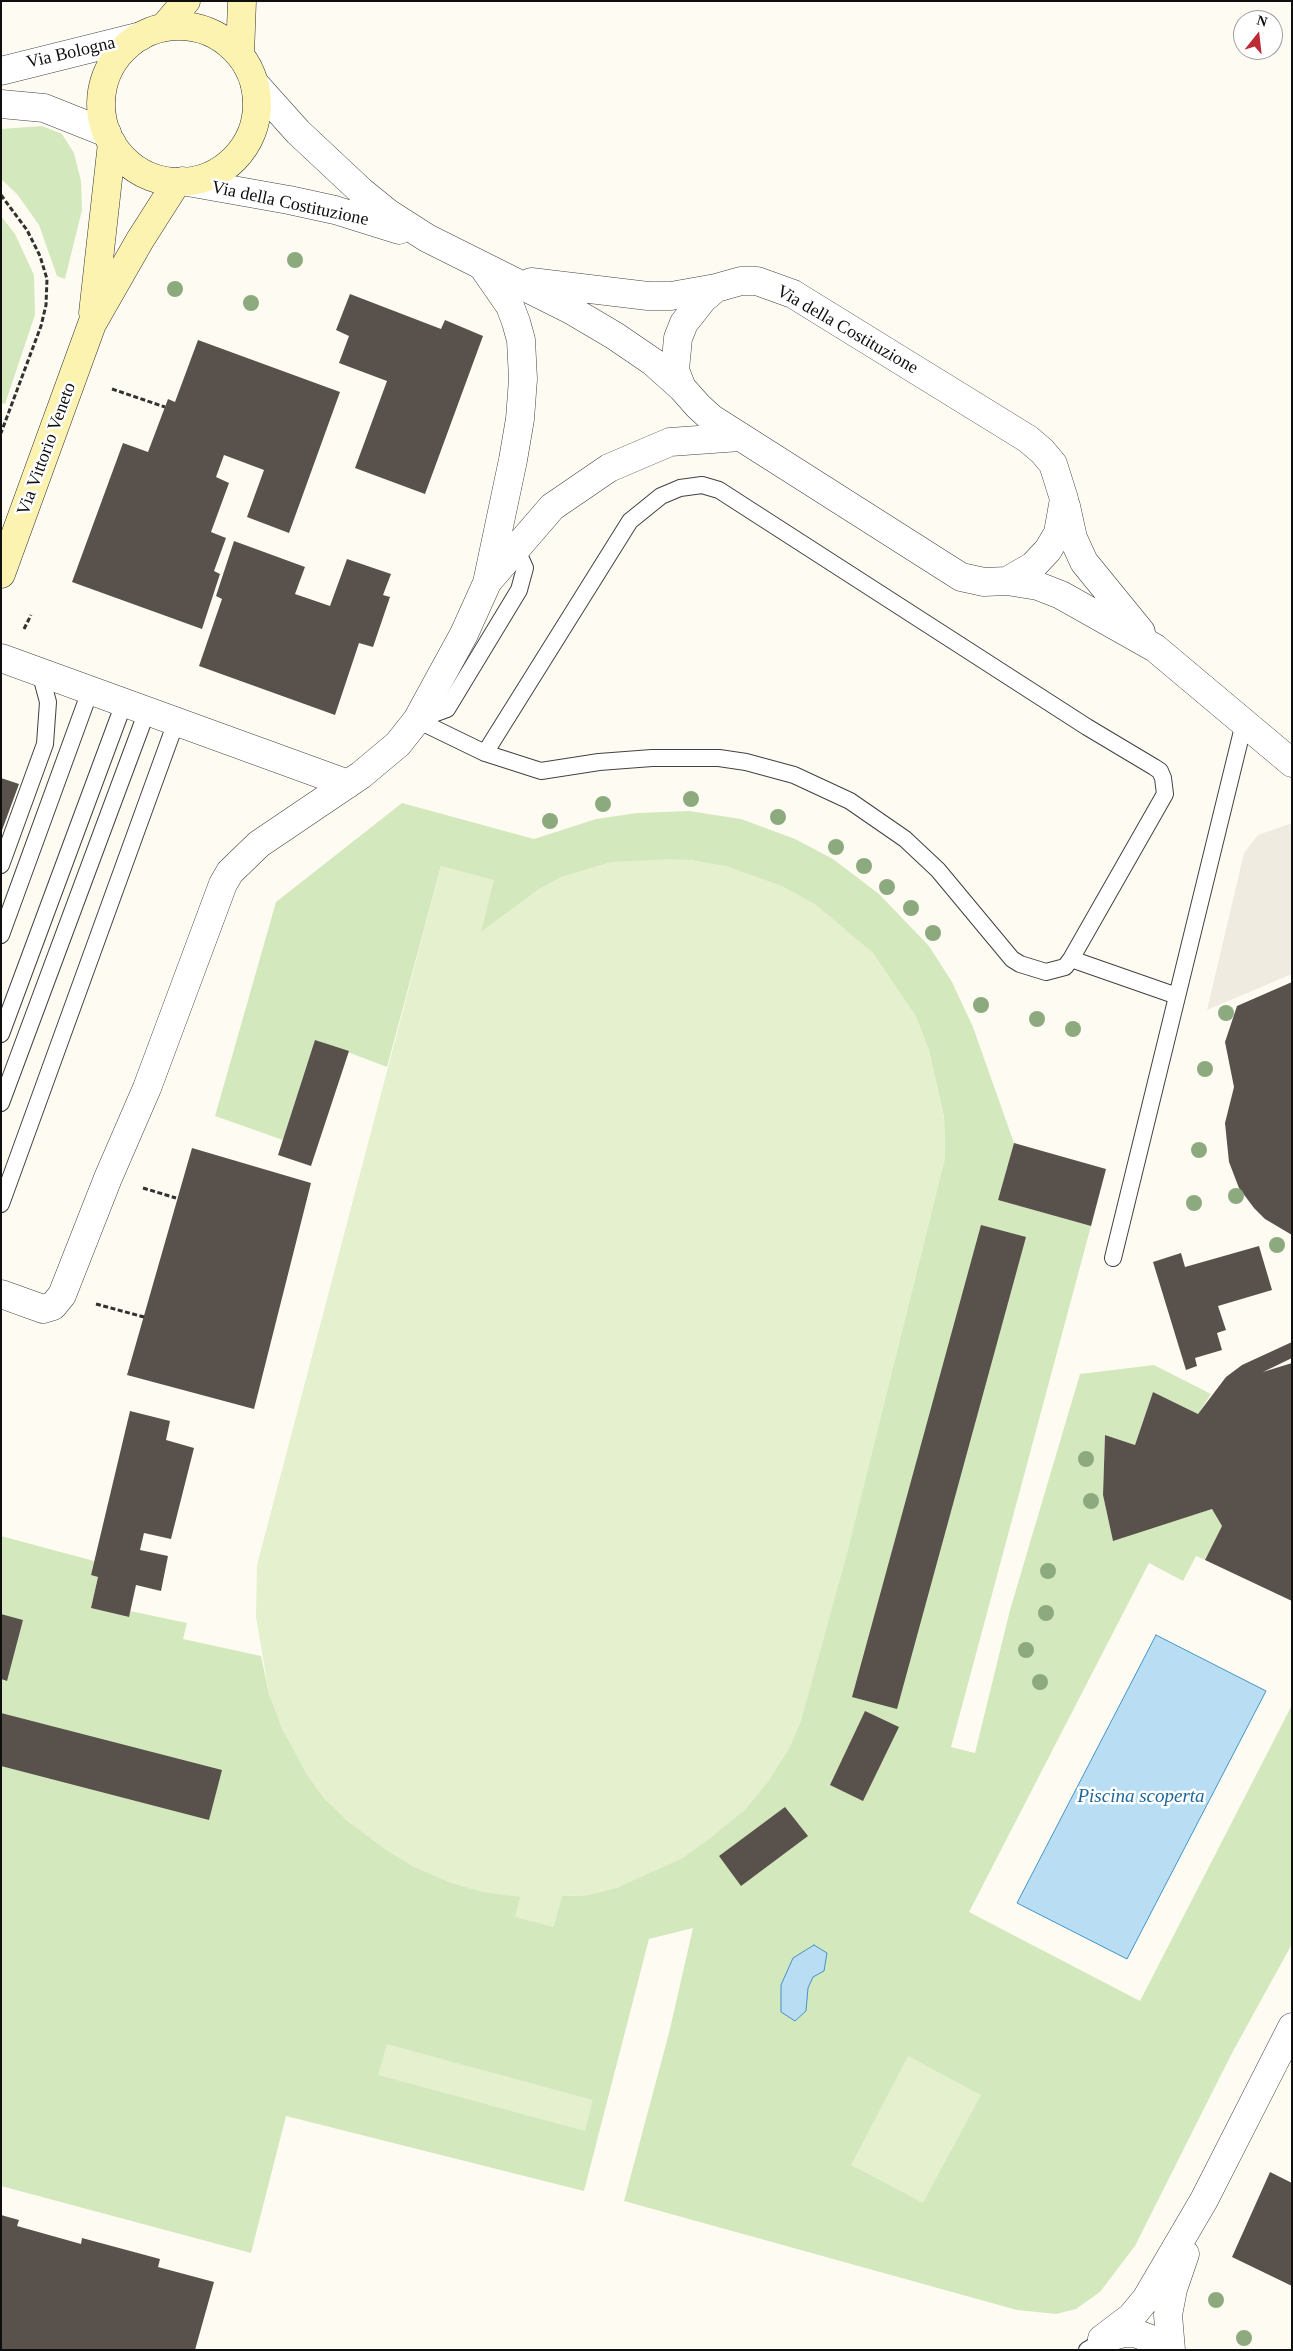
<!DOCTYPE html>
<html>
<head>
<meta charset="utf-8">
<style>
	body { margin:0 }
	#map { position:relative; width:1293px; height:2351px; overflow:hidden; background:#fefcf2; font-family:Georgia,serif }
	canvas { display:block }
	.frame { position:absolute; inset:0; border:2px solid #0f0f0f; pointer-events:none }
	.north { position:absolute; left:1233px; top:10px; width:50px; height:50px; box-sizing:border-box; background:#fff; border:1px solid #9f9f9f; border-radius:50%; rotate:16deg; font-size:14px; font-weight:700; line-height:20px; text-align:center; color:#0f0f0f }
	.north::after { content:''; display:block; margin:auto; width:18px; height:22px; background:#bb2c34; clip-path:polygon(50% 0,100% 100%,50% 72%,0 100%) }
</style>
</head>
<body>
<div id="map">
<canvas width="1293" height="2351"></canvas>
<div class="frame"></div>
<div class="north">N</div>
</div>
<script>
const ctx = document.querySelector('canvas').getContext('2d');
ctx.lineJoin = 'round';
function fill(path, color) {
  ctx.fillStyle = color;
  ctx.fill(path, 'evenodd');
}
function shape(rows) {
  const path = new Path2D();
  for (const r of rows) {
    if (r.length === 3) {
      path.moveTo(r[0] + r[2], r[1]);
      path.arc(r[0], r[1], r[2], 0, 2 * Math.PI);
      continue;
    }
    path.moveTo(r[0], r[1]);
    for (let i = 2; i < r.length; i += 2) path.lineTo(r[i], r[i + 1]);
  }
  return path;
}
function strokePath(path, color, width, dash) {
  ctx.strokeStyle = color;
  ctx.lineWidth = width;
  ctx.lineCap = dash ? 'butt' : 'round';
  ctx.setLineDash(dash || []);
  ctx.stroke(path);
}
function write(font, color, halo, rows, align = 'center') {
  ctx.font = font + ' Georgia,serif';
  ctx.lineWidth = 5;
  ctx.setLineDash([]);
  ctx.textBaseline = 'middle';
  ctx.strokeStyle = halo;
  ctx.fillStyle = color;
  for (const [text, x, y, turn = 0] of rows) {
    ctx.save();
    ctx.translate(x, y);
    ctx.rotate((+turn || 0) * Math.PI / 180);
    ctx.textAlign = isNaN(turn) ? turn : align;
    if (halo) ctx.strokeText(text, 0, 0);
    ctx.fillText(text, 0, 0);
    ctx.restore();
  }
}
fill(shape([
	[42,126,62,134,74,153,81,181,82,210,65,279,57,276,39,225,17,194,1,179,1,129],
	[1,216,15,234,34,275,35,315,5,404,1,403],
	[402,803,534,839,596,819,637,813,689,811,741,819,795,839,833,859,879,894,929,946,952,982,973,1027,1014,1143,998,1200,1091,1226,951,1747,975,1753,1010,1610,1080,1374,1154,1365,1211,1394,1198,1414,1153,1392,1135,1445,1105,1435,1103,1495,1113,1540,1212,1509,1222,1526,1205,1560,1196,1556,1183,1581,1149,1563,969,1912,1140,2001,1292,1705,1292,1944,1232,2053,1135,2246,1100,2292,1076,2309,1056,2314,1017,2310,624,2201,669,2033,693,1928,649,1939,584,2191,286,2116,251,2253,1,2186,1,1679,6,1681,23,1620,1,1614,1,1536,94,1561,91,1575,98,1577,91,1608,128,1617,130,1611,187,1623,183,1639,261,1656,269,1694,306,1773,324,1798,350,1823,522,1894,553,1927,562,1896,588,1895,619,1887,945,1159,944,1117,929,1051,916,1017,872,952,729,867,690,860,612,862,562,877,538,890,480,933,441,866,387,1067,316,1040,283,1140,215,1116,276,902]
]), '#d4e8bd');
fill(shape([
	[670,859,690,860,729,867,782,886,815,904,872,952,916,1017,929,1051,944,1117,945,1159,847,1554,801,1721,789,1749,768,1782,745,1810,708,1840,683,1858,619,1887,588,1895,562,1896,553,1927,515,1917,520,1897,482,1892,448,1882,412,1866,386,1850,350,1823,324,1798,306,1773,282,1729,269,1694,256,1617,257,1565,441,866,494,880,481,932,538,890,562,877,612,862],
	[387,2044,593,2100,585,2131,378,2075],
	[908,2056,981,2095,923,2203,851,2165]
]), '#e4f0ce');
fill(shape([
	[1292,823,1292,974,1207,1010,1244,853,1258,835]
]), '#efebe1');
const water = shape([
	[1156,1635,1266,1691,1127,1959,1017,1903,1156,1635],
	[814,1945,827,1953,824,1971,813,1977,808,1988,806,2011,795,2021,781,2012,781,1985,793,1958,814,1945]
]);
fill(water, '#b9def4');
strokePath(water, '#4294c8', 1);
fill(shape([
	[350,294,441,329,445,320,483,336,425,494,355,468,387,381,339,363,349,336,336,330],
	[198,340,340,392,289,533,247,517,264,470,224,455,216,477,229,483,211,532,226,538,214,571,220,574,202,629,72,582,123,443,148,452,168,399,175,402],
	[234,541,305,567,295,594,330,606,347,559,391,574,383,595,390,597,373,647,359,643,335,715,199,666,222,599,216,596],
	[1,778,19,784,1,833],
	[1292,982,1292,1235,1265,1219,1254,1208,1239,1188,1229,1162,1225,1123,1234,1087,1225,1042,1237,1006],
	[315,1040,349,1051,311,1166,278,1155],
	[1014,1143,1106,1169,1091,1226,998,1200],
	[192,1148,311,1183,254,1409,127,1375],
	[981,1225,1026,1237,897,1709,852,1697],
	[1259,1246,1272,1290,1218,1306,1226,1330,1217,1333,1222,1350,1195,1358,1197,1366,1186,1370,1153,1262,1181,1253,1185,1267],
	[1292,1342,1292,1358,1263,1372,1292,1363,1292,1601,1205,1560,1222,1526,1212,1509,1113,1541,1103,1495,1105,1435,1135,1445,1153,1392,1198,1414,1226,1377,1242,1365],
	[130,1411,170,1421,166,1440,194,1448,171,1539,144,1533,140,1550,168,1556,161,1591,136,1585,129,1617,91,1608,98,1577,91,1575],
	[1,1614,23,1620,7,1681,1,1679],
	[865,1711,899,1727,863,1801,830,1785],
	[1,1713,222,1770,209,1820,1,1766],
	[785,1807,808,1836,741,1886,719,1856],
	[1270,2172,1292,2183,1292,2286,1232,2257],
	[1,2215,19,2220,17,2226,81,2244,82,2238,160,2259,158,2267,214,2282,195,2350,1,2350]
]), '#58514c');
const service = shape([
	[417,720,485,753,541,771,599,762,652,758,719,758,746,762,794,775,850,801,905,839,938,870,1012,959,1020,964,1046,972,1065,967,1071,959,1165,794,1163,778,1160,771,1154,767,1087,727,750,510,719,490,702,485,680,488,661,496,630,521,485,753],
	[417,720,447,709,519,590,525,568,516,548],
	[1,865,45,744,48,702,40,672],
	[1,935,90,691],
	[1071,959,1177,996],
	[1,1034,124,703],
	[1,1103,147,711],
	[1,1204,176,722],
	[1113,1258,1244,723],
	[1087,2350,1092,2347]
]);
const minor = shape([
	[1,71,141,36],
	[1,104,44,108,107,133],
	[489,580,552,507,609,468,670,442,740,437],
	[1,658,348,784],
	[1,1294,43,1309,53,1306,62,1295,108,1178,147,1088,223,884,230,872,259,844,361,775,398,744,417,720,464,634,487,583,513,460,520,419,523,379,521,340,516,322,510,306,483,267]
]);
const tertiary = shape([
	[255,84,298,132,361,191,388,213,427,238,571,310,615,336,653,362,682,388],
	[182,181,289,200,335,210,399,230],
	[741,281,757,281,793,294,1028,439,1042,451,1053,464,1064,499,1058,533,1048,550,1033,566,1007,581,984,582,961,577,711,418,698,406,682,388,675,370,678,338,684,323,703,299,716,288,741,281],
	[531,282,648,296,671,296,716,288],
	[1066,506,1073,538,1084,562,1141,632],
	[1007,581,1038,586,1061,595,1155,648,1292,763],
	[1102,2339,1131,2317,1146,2299,1204,2200,1292,2027],
	[1102,2339,1124,2333,1135,2333,1156,2341,1167,2350],
	[1171,2350,1168,2315,1173,2289,1185,2254]
]);
const secondary = shape([
	[179,104,78],
	[164,27,186,1],
	[240,55,242,1],
	[93,313,112,143],
	[1,574,92,324,140,240,177,182]
]);
strokePath(service, '#424242', 18);
strokePath(minor, '#424242', 29);
strokePath(tertiary, '#424242', 29);
strokePath(secondary, '#313131', 29);
strokePath(shape([
	[1,195,27,230,40,256,47,279,46,305,41,326,1,433],
	[112,389,165,407],
	[24,629,31,615],
	[143,1188,176,1198],
	[96,1304,144,1317]
]), '#313131', 3, [5, 2.5]);
strokePath(service, '#fff', 16);
strokePath(minor, '#fff', 28);
strokePath(tertiary, '#fff', 28);
strokePath(secondary, '#fcf3b0', 28);
ctx.fillStyle = '#8daa7f';
for (const [x, y] of [
	[295,260],
	[175,289],
	[251,303],
	[691,799],
	[603,804],
	[778,817],
	[550,821],
	[836,847],
	[864,866],
	[887,887],
	[911,908],
	[933,933],
	[981,1005],
	[1226,1013],
	[1037,1019],
	[1073,1029],
	[1205,1069],
	[1199,1150],
	[1236,1196],
	[1194,1203],
	[1277,1245],
	[1086,1459],
	[1091,1501],
	[1048,1571],
	[1046,1613],
	[1026,1650],
	[1040,1682],
	[1216,2300],
	[1244,2338]
]) {
  ctx.beginPath();
  ctx.arc(x, y, 8, 0, 2 * Math.PI);
  ctx.fill();
}
write('18px', '#0f0f0f', '#fff', [
	["Via Bologna",71,53,-13],
	["Via della Costituzione",290,204,12],
	["Via della Costituzione",847,330,30],
	["Via Vittorio Veneto",47,449,-70]
]);
write('italic 19px', '#1c669d', '#fff', [
	["Piscina scoperta",1141,1797]
]);
</script>
</body>
</html>
